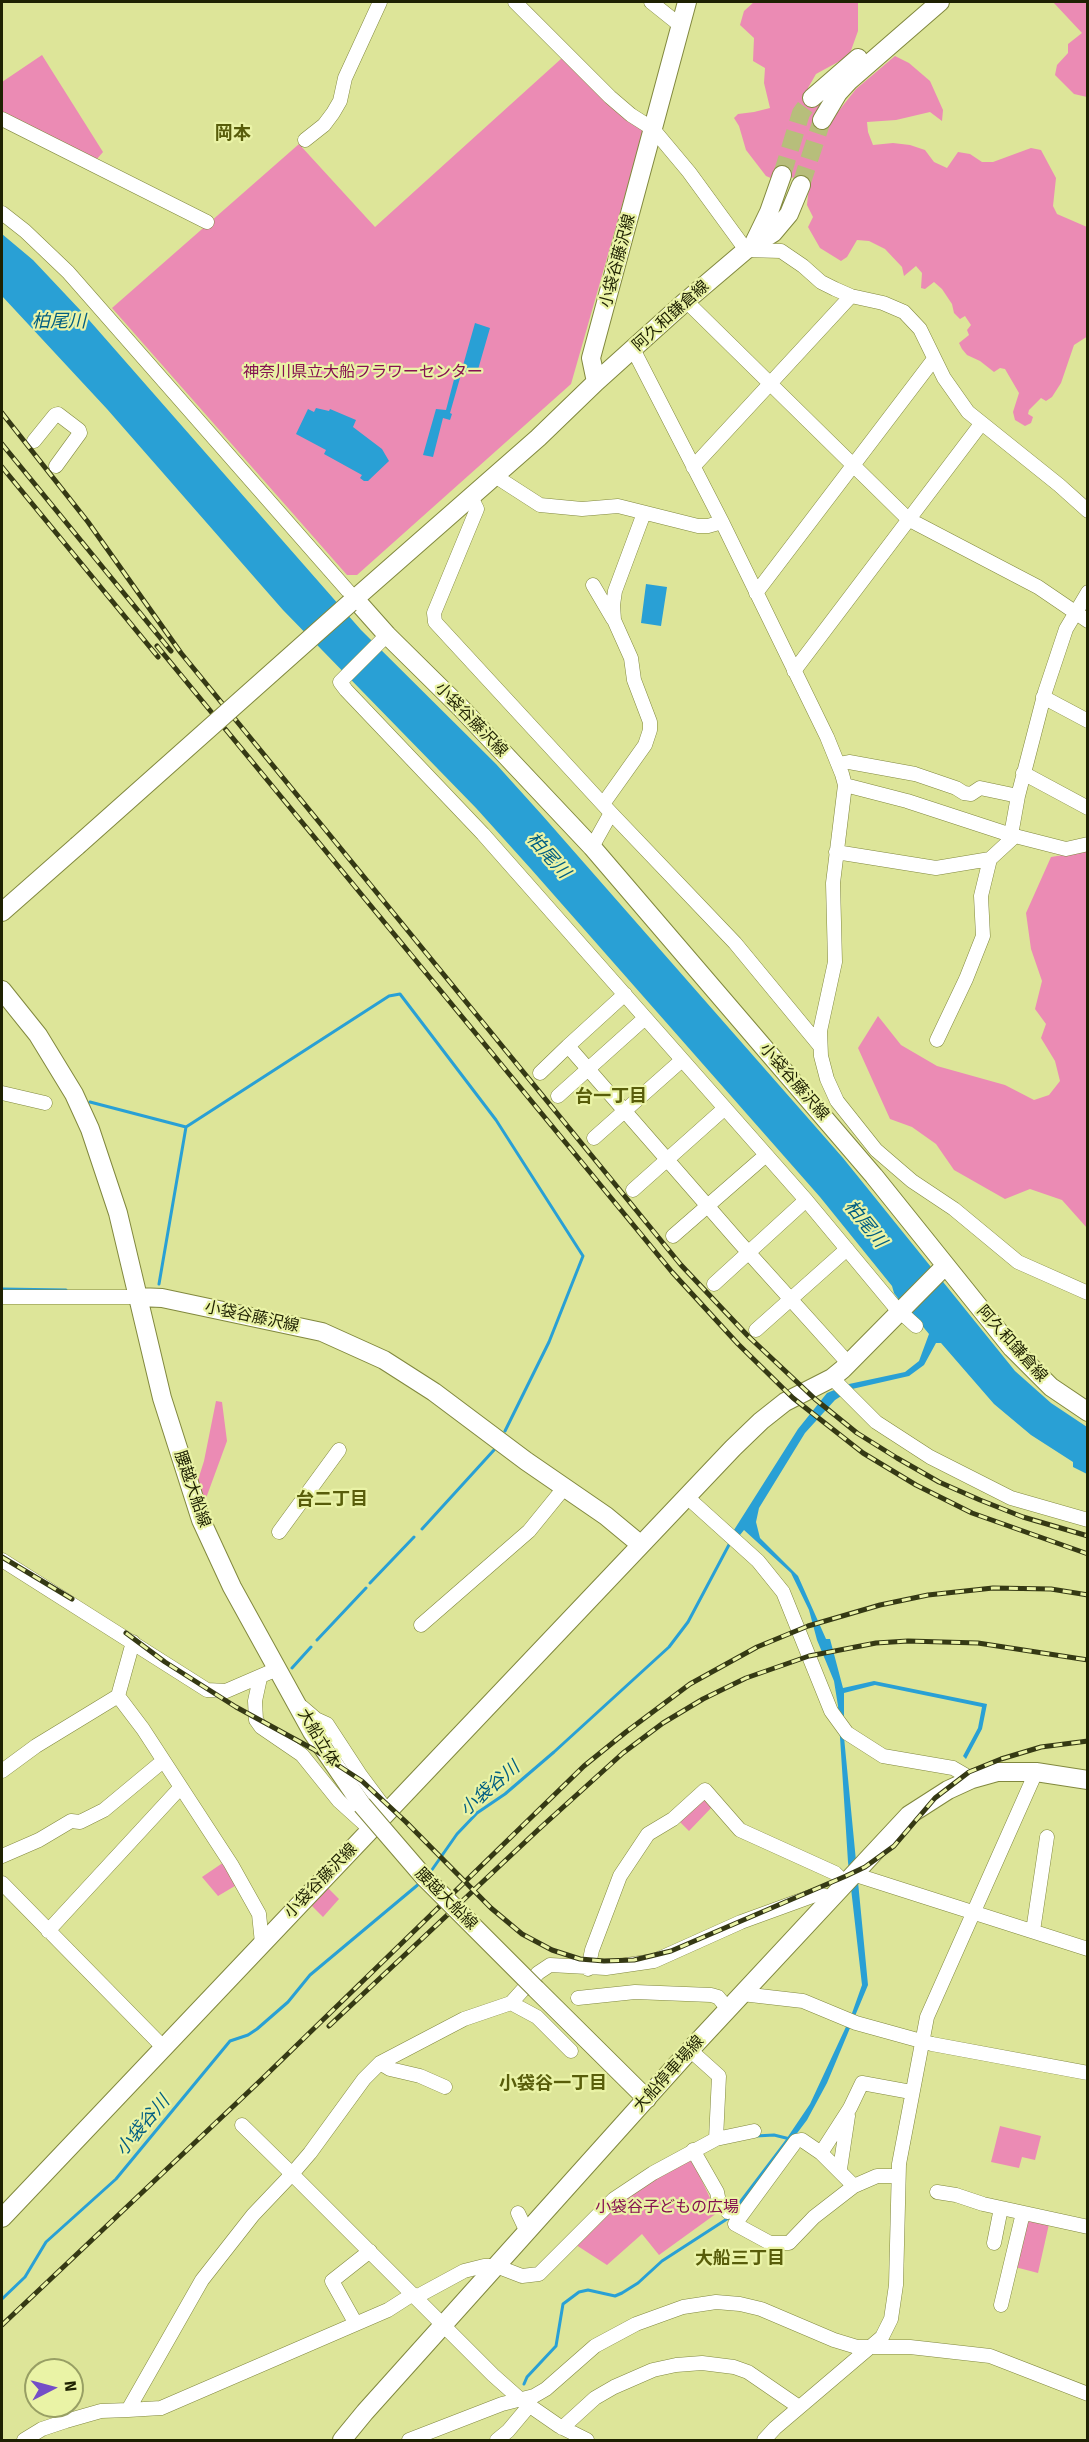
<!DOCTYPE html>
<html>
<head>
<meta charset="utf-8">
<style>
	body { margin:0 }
	#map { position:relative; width:1089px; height:2442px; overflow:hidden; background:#dde599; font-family:"Fira Sans",sans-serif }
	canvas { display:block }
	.frame { position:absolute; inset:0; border:3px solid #1e2102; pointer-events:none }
	.north { position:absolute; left:24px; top:2358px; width:60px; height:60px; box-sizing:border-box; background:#eaf3a6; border:2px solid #989f64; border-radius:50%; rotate:84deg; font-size:16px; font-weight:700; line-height:24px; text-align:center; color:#1e2102 }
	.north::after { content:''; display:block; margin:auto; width:21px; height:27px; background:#744ec7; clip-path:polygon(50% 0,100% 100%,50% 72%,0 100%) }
</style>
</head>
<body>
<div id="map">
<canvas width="1089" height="2442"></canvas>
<div class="frame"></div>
<div class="north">N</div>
</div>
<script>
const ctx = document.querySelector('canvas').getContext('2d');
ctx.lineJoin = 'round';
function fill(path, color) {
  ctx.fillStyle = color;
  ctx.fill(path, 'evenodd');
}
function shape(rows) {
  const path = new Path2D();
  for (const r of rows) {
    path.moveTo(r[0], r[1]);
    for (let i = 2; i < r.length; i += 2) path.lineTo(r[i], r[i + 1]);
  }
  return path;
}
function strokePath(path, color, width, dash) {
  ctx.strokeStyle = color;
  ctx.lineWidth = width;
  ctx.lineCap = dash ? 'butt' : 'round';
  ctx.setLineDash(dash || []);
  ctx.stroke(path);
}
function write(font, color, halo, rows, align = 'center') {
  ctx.font = font + ' "Fira Sans","Noto Sans JP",sans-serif';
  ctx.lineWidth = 4.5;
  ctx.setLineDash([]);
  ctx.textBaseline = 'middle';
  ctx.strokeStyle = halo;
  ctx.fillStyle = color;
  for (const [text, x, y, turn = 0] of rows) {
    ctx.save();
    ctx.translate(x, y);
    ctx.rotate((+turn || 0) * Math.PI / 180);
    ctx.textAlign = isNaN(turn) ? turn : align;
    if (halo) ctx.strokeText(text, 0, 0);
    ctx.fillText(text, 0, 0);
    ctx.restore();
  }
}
fill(shape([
	[754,2,858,2,858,31,849,56,816,74,808,88,819,105,837,113,856,89,895,56,909,63,930,81,943,110,942,121,930,112,896,120,867,122,868,132,873,145,893,143,910,145,925,150,934,162,947,168,958,152,970,154,982,162,993,162,1031,148,1041,150,1056,178,1053,206,1057,214,1087,227,1088,336,1074,345,1061,383,1052,397,1046,401,1041,398,1029,410,1028,414,1033,417,1031,423,1025,426,1015,420,1013,412,1019,393,1005,369,1000,368,994,372,980,361,967,355,962,349,959,343,969,335,967,330,971,325,965,316,960,319,954,313,952,304,942,289,934,282,925,289,921,288,922,273,916,266,904,276,902,267,885,249,869,241,857,240,847,257,841,261,820,248,808,227,813,217,807,205,809,185,797,178,787,177,773,179,766,176,746,150,739,126,734,118,738,114,754,112,770,108,764,83,765,68,753,61,754,38,740,25,744,11],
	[1053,2,1087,2,1087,97,1074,94,1055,75,1057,65,1068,53,1068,44,1082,33],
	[42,55,103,152,97,159,2,113,2,82],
	[562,58,640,126,643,132,571,384,357,575,347,575,112,308,299,144,375,227],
	[1087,851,1087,1228,1062,1200,1030,1189,1005,1199,954,1170,936,1144,912,1127,890,1119,858,1048,878,1016,901,1045,937,1066,1005,1085,1034,1100,1049,1095,1060,1081,1055,1061,1041,1038,1046,1024,1035,1009,1042,981,1031,949,1026,913,1051,857],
	[216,1401,222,1402,227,1441,205,1501,198,1480,204,1461],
	[705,1797,713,1806,689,1831,678,1820],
	[227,1860,240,1883,218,1896,202,1877],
	[325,1885,339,1899,323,1917,308,1902],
	[1000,2126,1041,2136,1035,2160,1022,2157,1019,2168,991,2162],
	[690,2155,717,2213,659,2255,642,2234,607,2265,573,2243,616,2202],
	[1029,2219,1049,2224,1038,2273,1015,2267,1024,2222]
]), '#eb8bb4');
fill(shape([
	[2,234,33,260,82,312,361,630,496,764,542,815,843,1158,1015,1371,1051,1403,1087,1427,1087,1474,1073,1467,1073,1462,1031,1435,994,1404,941,1343,936,1343,924,1365,909,1376,852,1389,835,1400,805,1433,759,1508,756,1522,760,1538,798,1576,826,1639,830,1639,843,1688,874,1681,987,1704,982,1729,966,1759,963,1756,978,1728,982,1707,875,1685,844,1693,844,1737,868,1985,827,2083,807,2120,731,2221,730,2213,787,2138,810,2104,851,2016,862,1985,848,1862,838,1706,834,1681,817,1640,809,1610,791,1573,744,1530,732,1545,727,1541,798,1429,827,1393,849,1384,905,1372,919,1361,929,1334,915,1317,911,1316,894,1293,892,1286,820,1197,531,869,476,808,283,610,107,409,2,296],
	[475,323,490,328,477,373,462,371,450,413,452,414,450,420,443,418,433,457,423,455,436,409,446,410,457,368,462,369],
	[316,408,329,411,330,409,356,420,353,427,382,449,389,461,368,481,364,481,360,478,362,475,324,454,326,450,296,434,308,409,314,412],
	[646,584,667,587,661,626,641,623]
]), '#29a0d5');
strokePath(shape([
	[90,1102,186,1127,389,996,400,994,496,1120,583,1256,549,1342,505,1431],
	[159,1284,186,1127],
	[2,1289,66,1290],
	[422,1529,494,1450],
	[370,1583,414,1537],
	[317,1640,366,1588],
	[292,1668,311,1647],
	[429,1874,457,1834,477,1813,505,1794,554,1752,669,1647,688,1622,731,1541],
	[756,2136,774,2135,790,2139],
	[2,2299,25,2277,46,2242,116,2179,230,2041,248,2035,257,2029,288,2002,310,1975,420,1883],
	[524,2384,527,2377,556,2346,563,2304,579,2292,588,2290,615,2296,622,2293,638,2283,662,2261,730,2217]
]), '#29a0d5', 3);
strokePath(shape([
	[782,175,801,113,812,98],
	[801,185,822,120]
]), '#b7be7b', 18, [18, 9]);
const minor = shape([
	[515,2,610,97,631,115,653,129,689,172,746,250,781,251,803,266,821,282,835,289,851,296,883,303,904,312,920,329,944,378,968,412,1059,485,1088,511],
	[651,2,681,26],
	[2,119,207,222],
	[305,140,324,125,333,113,340,101,345,78,380,2],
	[2,213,25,231,68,272,355,599],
	[686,301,908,519,1038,587,1088,621],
	[633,349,722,522,827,737,842,774,845,785,833,883,835,962,820,1031,821,1056,827,1079,837,1101,876,1150,912,1181,954,1209,1018,1262,1088,1293],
	[34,441,55,415,58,414,79,430,80,433,56,466],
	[693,467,851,296],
	[495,476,540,505,582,509,618,506,698,526,708,526,722,522],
	[471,497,477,509,434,613,435,622,611,813,735,943,820,1046],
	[593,585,613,619],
	[756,593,934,359],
	[387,635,340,682,346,690,483,834,806,1200,895,1307,916,1326],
	[794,671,981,424],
	[1043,697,1088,721],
	[839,764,849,762,915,774,956,788,964,793,971,794,980,788,1018,796],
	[1023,773,1088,808],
	[845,785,907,801,1011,835,1066,849,1088,844],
	[603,804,645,745,650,730,650,722,634,680,631,658,614,620,613,605,615,591,644,513],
	[1011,835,1018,796,1045,692,1066,629,1088,592],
	[592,847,611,813],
	[836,852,936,868,990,859,1015,836],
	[625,994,568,1046,739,1242,849,1364],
	[937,1040,966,979,983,936,981,896,990,859],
	[540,1073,568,1046],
	[2,1093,45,1103],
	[558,1096,645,1018],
	[594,1138,682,1060],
	[633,1190,725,1108],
	[673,1236,766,1155],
	[714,1284,806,1200],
	[2,1297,138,1297],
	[756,1330,847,1249],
	[832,1378,876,1422,930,1457,1011,1498,1088,1520],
	[687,1497,758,1561,783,1592,831,1711,847,1733,883,1756,953,1768,972,1779],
	[279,1532,339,1450],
	[2,1560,207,1690,226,1691,277,1669],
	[421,1625,529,1531,564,1488],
	[133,1642,118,1696,143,1729,231,1864,259,1914,262,1943],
	[260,1678,255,1701,256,1720,261,1727,302,1755,339,1801,370,1829],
	[302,1707,316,1719,327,1724,361,1776,387,1811],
	[2,1771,36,1746,118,1696],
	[2,1856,39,1840,71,1821,80,1822,104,1810,163,1761],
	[853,1874,1088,1949],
	[2,1883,163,2047],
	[48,1931,180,1788],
	[1033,1931,1047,1837],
	[588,1969,592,1950,620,1876,648,1834,673,1819,705,1790,740,1830,835,1873,845,1883],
	[742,1994,803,2001,856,2023,932,2044,1088,2073],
	[578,1998,635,1992,711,1995,718,1997,728,2009],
	[511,2003,537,2017,571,2051],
	[380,2063,390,2069,420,2076,445,2087],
	[242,2125,292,2174,310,2153,364,2079,380,2063,464,2019,511,2003,538,1973,550,1965,606,1968,654,1961,741,1922,818,1894,832,1898],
	[716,2139,754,2131],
	[693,2150,717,2192,719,2202,728,2212],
	[821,2153,850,2108,862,2083,911,2092],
	[840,2169,848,2116],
	[854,2186,821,2153,802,2140,796,2141,735,2224,770,2243,789,2243,814,2217,854,2186,877,2176,898,2176],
	[937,2192,956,2195,983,2204,1088,2227],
	[518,2213,527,2232],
	[994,2243,1001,2208],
	[416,2297,464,2271,484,2266,496,2266,522,2276,539,2274,614,2199,653,2173,716,2139,719,2076,690,2050],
	[1001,2305,1023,2213],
	[356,2324,332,2281,370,2251],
	[128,2410,161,2408,388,2310,413,2294],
	[562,2428,595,2398,614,2387,653,2370,676,2365,702,2363,734,2367,748,2372,799,2407],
	[24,2440,42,2429,66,2421,101,2411,128,2410,202,2280,253,2215,292,2174,493,2375,520,2399,559,2426,587,2440],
	[409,2440,502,2404,534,2396,546,2389,595,2346,636,2324,683,2307,716,2302,740,2304,761,2309,834,2340,857,2347,910,2347,990,2356,1088,2394],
	[497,2440,508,2431,529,2406],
	[764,2440,775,2428,882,2337,891,2319,896,2285,899,2164,927,2017,1036,1772]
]);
const major = shape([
	[812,98,858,58],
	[822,120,838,93,849,81,940,2],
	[753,245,769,212,782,175],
	[596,382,591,358,687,2],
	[355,599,387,635,461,708,592,847,874,1176,1012,1348,1051,1387,1088,1412],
	[350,603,538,438,596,382,686,301,746,250,773,233,789,214,801,185],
	[2,912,77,846],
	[2,990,38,1035,74,1094,90,1129,118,1213,162,1398,201,1520,232,1587,312,1732,362,1805],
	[138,1297,162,1298,322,1332,384,1360,434,1392,526,1461,606,1516,641,1545],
	[536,1989,647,2099],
	[2,2218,733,1448,761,1421,785,1402,832,1378,843,1369,945,1266],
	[342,2440,365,2412,690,2050,909,1815,948,1790,972,1779,997,1772,1036,1772,1088,1780]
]);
strokePath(minor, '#81883e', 15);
strokePath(major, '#81883e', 20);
strokePath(minor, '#fff', 14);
strokePath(major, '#fff', 18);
const rail = shape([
	[2,413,88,522,181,653,681,1265,748,1336,815,1399,857,1433,897,1458,939,1482,980,1500,1023,1517,1088,1536],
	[2,444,171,651],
	[2,467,158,657],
	[157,646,672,1272,738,1344,793,1398,863,1453,916,1485,972,1513,1088,1554],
	[2,1557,72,1599],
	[126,1633,165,1662,236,1707,313,1749,362,1781,406,1822,491,1908,522,1934,552,1950,580,1959,604,1961,634,1960,671,1951,846,1876,865,1867,894,1846,935,1798,969,1772,1001,1759,1041,1747,1088,1741],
	[329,2026,539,1829,623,1753,663,1723,703,1699,746,1678,809,1656,876,1643,908,1641,978,1643,1088,1660],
	[2,2325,261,2080,584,1766,626,1732,690,1684,757,1647,808,1626,880,1605,928,1595,993,1588,1051,1589,1088,1595]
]);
strokePath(rail, '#353914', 5);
strokePath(rail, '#eaf3a6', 3, [9]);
const majorBridge = shape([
	[77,846,350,603],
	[362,1805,424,1877,536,1989]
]);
strokePath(majorBridge, '#81883e', 20, []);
strokePath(majorBridge, '#fff', 18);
write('16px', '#1e2102', '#eaf3a6', [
	["小袋谷藤沢線",618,261,-75],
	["阿久和鎌倉線",671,316,-42],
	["小袋谷藤沢線",471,720,46],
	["小袋谷藤沢線",794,1082,49],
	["小袋谷藤沢線",252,1317,12],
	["阿久和鎌倉線",1012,1344,48],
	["腰越大船線",192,1489,71],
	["大船立体",318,1738,59],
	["小袋谷藤沢線",321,1881,-46],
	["腰越大船線",446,1899,45],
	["大船停車場線",669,2074,-48]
]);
write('16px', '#851151', '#eaf3a6', [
	["神奈川県立大船フラワーセンター",363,373],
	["小袋谷子どもの広場",667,2208]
]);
write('bold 18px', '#585d0a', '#eaf3a6', [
	["岡本",233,134],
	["台一丁目",611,1097],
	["台二丁目",332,1500],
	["小袋谷一丁目",553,2084],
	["大船三丁目",740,2259]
]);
write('italic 18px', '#005e82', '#eaf3a6', [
	["柏尾川",59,322],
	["柏尾川",548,856,48],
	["柏尾川",865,1224,51],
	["小袋谷川",490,1789,-41],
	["小袋谷川",143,2126,-50]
]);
</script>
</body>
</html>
